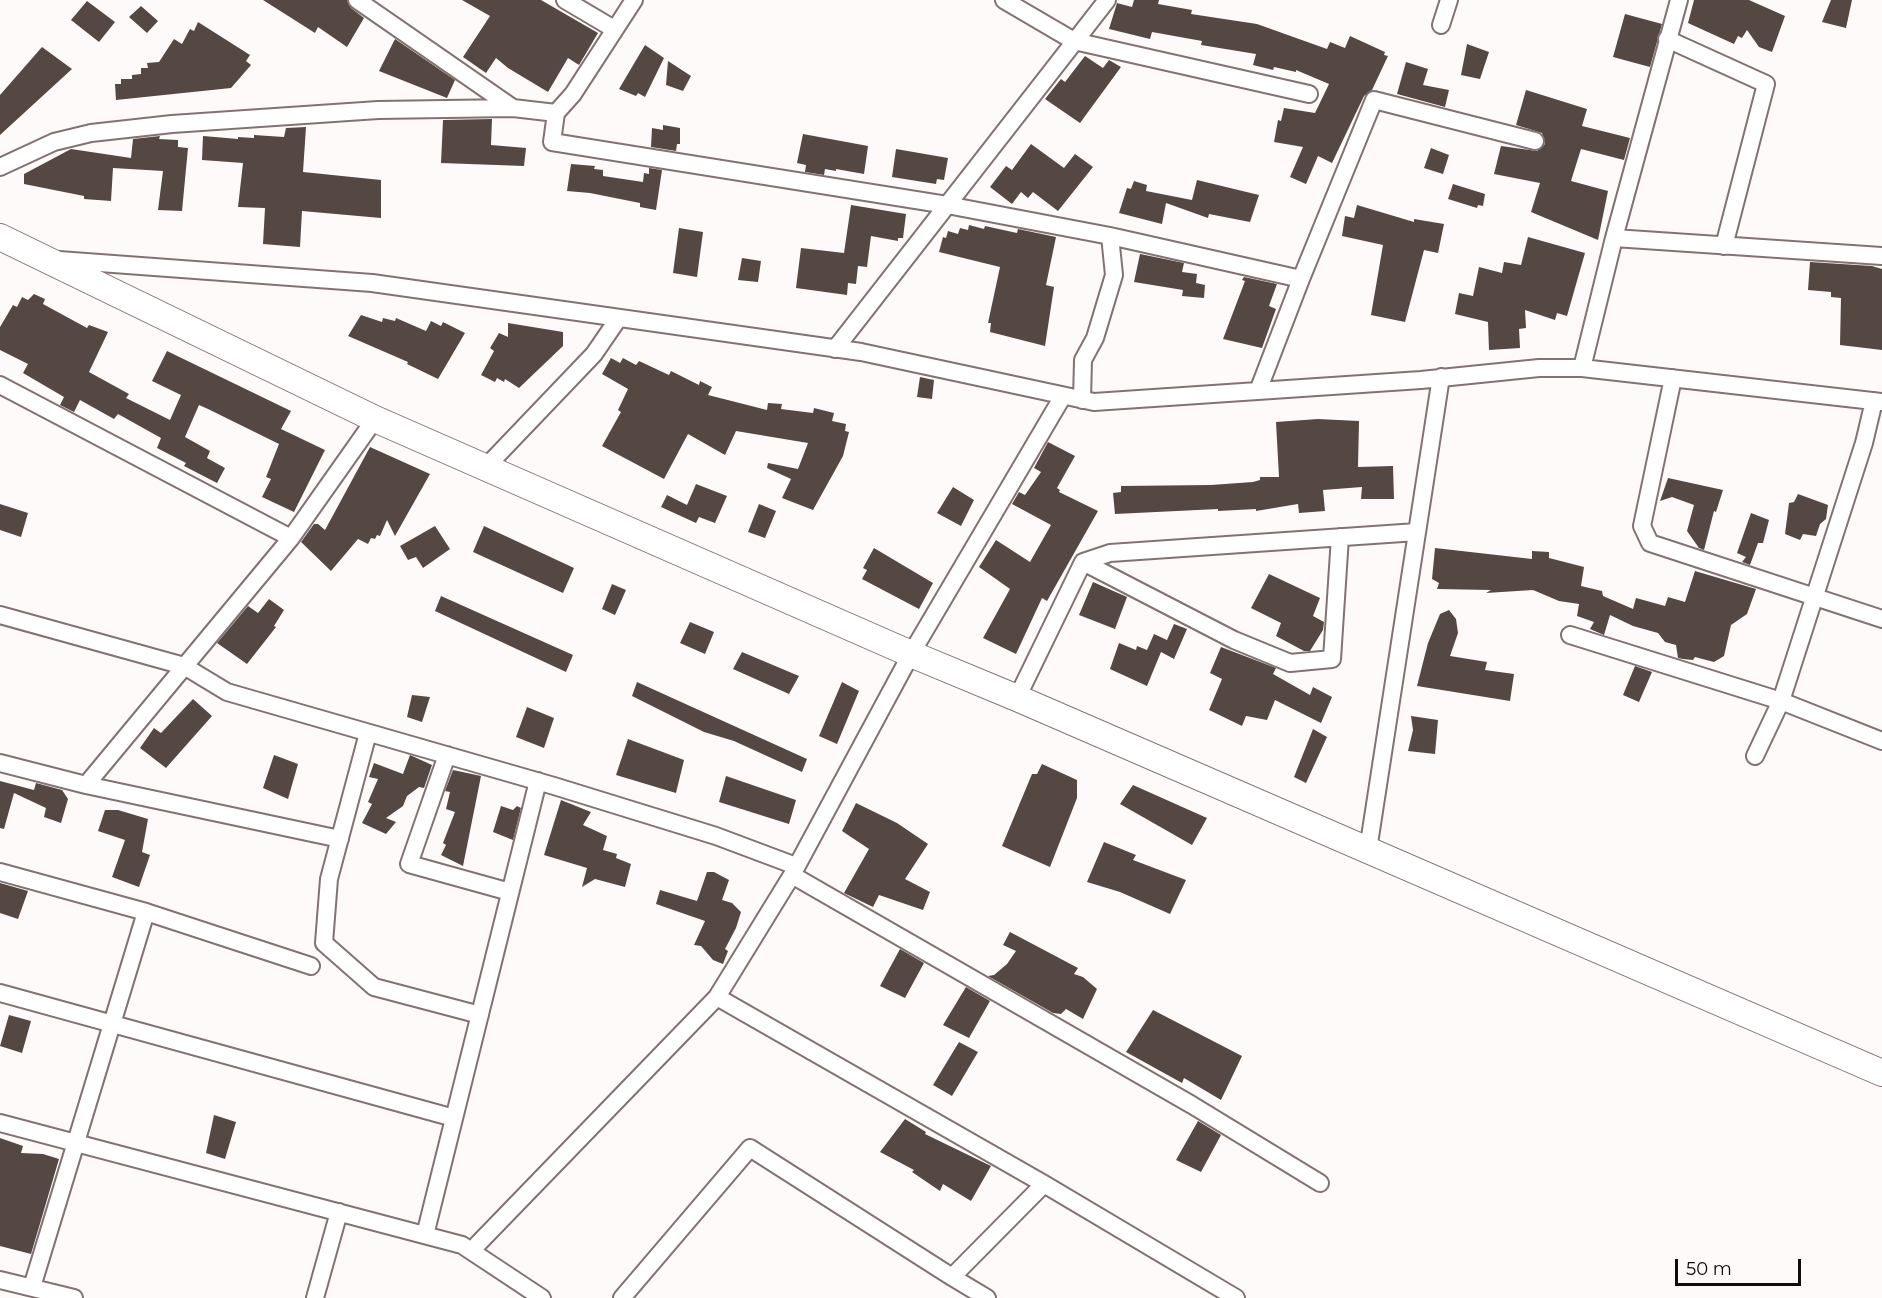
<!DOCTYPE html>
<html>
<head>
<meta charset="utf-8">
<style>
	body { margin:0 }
	#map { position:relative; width:1882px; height:1298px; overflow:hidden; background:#fefafa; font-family:Montserrat,sans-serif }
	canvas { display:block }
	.scale { position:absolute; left:1675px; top:1259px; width:126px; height:27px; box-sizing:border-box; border:3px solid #110b0b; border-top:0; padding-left:8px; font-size:18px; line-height:21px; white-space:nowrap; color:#110b0b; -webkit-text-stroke:4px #fefafa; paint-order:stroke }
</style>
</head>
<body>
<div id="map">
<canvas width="1882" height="1298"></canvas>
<div class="scale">50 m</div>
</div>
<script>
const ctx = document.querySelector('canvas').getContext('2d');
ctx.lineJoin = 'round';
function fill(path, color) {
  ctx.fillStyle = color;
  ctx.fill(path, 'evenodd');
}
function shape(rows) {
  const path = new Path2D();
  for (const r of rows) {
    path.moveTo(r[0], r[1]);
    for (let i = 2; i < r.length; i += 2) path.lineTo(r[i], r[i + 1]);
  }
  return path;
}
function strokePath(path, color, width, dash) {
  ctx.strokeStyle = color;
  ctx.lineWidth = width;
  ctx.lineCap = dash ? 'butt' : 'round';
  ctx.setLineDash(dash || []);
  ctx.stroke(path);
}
fill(shape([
	[263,0,347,0,351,8,364,18,347,47,318,27,315,33],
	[462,0,541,0,598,33,579,65,568,58,548,92,508,68,496,58,486,73,463,57,490,16],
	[1134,0,1159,0,1158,4,1192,10,1191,14,1257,24,1327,49,1330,42,1345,48,1350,36,1385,52,1384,55,1388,56,1372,90,1364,96,1332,163,1318,156,1306,184,1290,177,1303,147,1274,142,1278,120,1281,121,1284,108,1315,113,1329,84,1296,70,1296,72,1274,67,1273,70,1253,65,1256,54,1201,45,1202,41,1152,32,1150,39,1109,29,1117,3,1132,7],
	[1694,0,1749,0,1785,16,1772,52,1759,47,1747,30,1742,38,1738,36,1734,44,1688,23],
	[1831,0,1852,0,1846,28,1822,22],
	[87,1,115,22,99,42,71,20],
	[141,6,158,21,147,33,129,17],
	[1625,14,1662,24,1650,67,1613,57],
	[198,22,250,55,246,61,251,65,231,88,116,100,115,84,121,84,121,79,132,79,132,75,141,74,141,68,148,68,147,63,159,62,174,39,182,44,190,29,194,31],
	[395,39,455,80,447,98,379,71],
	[1467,44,1489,52,1480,79,1461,75],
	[645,45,664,58,645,97,638,93,636,96,619,89],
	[42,47,72,69,0,135,0,95],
	[1085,56,1103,68,1109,60,1121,67,1080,123,1045,99,1061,79,1065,82],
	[668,61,691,76,683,91,666,85],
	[1406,62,1428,69,1423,85,1449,90,1445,107,1397,94],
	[1526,90,1587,109,1582,126,1630,138,1624,160,1581,149,1571,181,1608,191,1598,240,1531,212,1540,183,1494,174,1501,146,1537,151,1545,144,1542,133,1516,125],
	[492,119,491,145,526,148,524,166,441,163,443,120],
	[663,125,680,128,680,144,677,144,676,151,651,147,652,128,663,130],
	[306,127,303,172,381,180,381,218,302,211,300,247,263,244,265,208,238,207,243,163,202,160,203,136,238,139,238,137,254,138,254,135,284,137,286,128],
	[803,134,868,146,864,174,836,169,836,171,825,169,824,175,805,172,806,165,797,163],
	[160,136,159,139,178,140,178,147,188,148,182,211,158,210,163,171,113,168,111,201,84,199,84,196,24,184,24,174,71,149,131,158,133,139],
	[1031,144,1064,168,1075,154,1093,167,1058,211,1033,192,1028,198,1021,192,1012,204,990,187,1006,166,1012,170],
	[1431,148,1449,155,1443,174,1424,168],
	[896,149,948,158,944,180,937,179,936,184,892,177],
	[571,164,595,166,594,169,603,170,603,176,643,182,644,173,649,174,649,168,662,170,656,210,640,207,640,203,590,193,567,191],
	[1197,180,1259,195,1250,222,1209,214,1208,218,1166,203,1162,224,1119,213,1127,188,1131,189,1134,181,1147,185,1146,191,1192,200],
	[1453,184,1485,194,1483,206,1478,205,1477,208,1448,199],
	[851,205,906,214,903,238,898,238,898,241,871,236,867,267,858,266,856,284,848,283,847,295,796,288,801,248,844,253],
	[1357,205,1414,222,1414,219,1444,224,1438,253,1424,250,1405,322,1371,315,1383,245,1342,236,1345,216,1354,218],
	[969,225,984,229,985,226,1017,233,1018,229,1056,237,1046,285,1054,287,1045,346,990,332,991,323,988,323,1000,267,939,252,943,237,946,238,948,231,958,234,960,228,968,230],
	[679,228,703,232,697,277,673,273],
	[1528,237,1585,253,1567,316,1557,313,1555,320,1525,310,1526,328,1519,329,1520,348,1489,350,1488,322,1455,314,1459,293,1473,296,1479,267,1502,273,1504,262,1521,265],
	[1140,254,1184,263,1182,272,1197,274,1196,283,1205,285,1204,298,1182,296,1183,290,1134,282],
	[742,258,761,261,758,282,738,280],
	[1810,262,1872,266,1882,269,1882,350,1840,345,1841,298,1831,297,1831,292,1808,290],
	[1244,277,1277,284,1269,306,1276,309,1262,348,1223,339,1245,281,1242,280],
	[34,294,45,299,43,304,87,328,89,325,108,332,89,372,129,394,126,398,170,420,181,395,152,381,167,351,291,411,281,429,325,450,294,512,262,497,271,479,266,477,279,444,208,409,199,405,185,437,210,451,207,458,225,468,217,483,184,466,186,463,157,448,161,438,118,414,114,419,80,400,74,412,60,405,64,397,23,373,28,364,0,350,0,327,13,305,17,307,22,297,28,300],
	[361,315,382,322,383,318,395,321,396,318,426,331,431,321,441,326,443,322,465,333,438,379,407,364,408,362,348,336],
	[508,323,563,332,563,346,519,388,505,379,504,382,497,378,495,382,481,375,494,351,490,348,499,333,508,337],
	[611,358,620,363,623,358,636,365,639,361,669,375,671,371,699,385,700,381,712,387,708,395,767,410,768,403,782,404,781,409,813,413,814,408,834,413,832,421,846,424,845,431,849,432,843,456,813,510,782,498,791,479,767,468,768,463,798,469,808,443,736,431,725,455,688,434,664,479,602,446,621,412,618,410,628,389,602,374],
	[920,377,934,380,932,399,917,397],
	[1318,419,1359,421,1358,467,1393,466,1394,499,1361,499,1362,487,1323,490,1325,511,1299,513,1298,504,1256,511,1256,509,1218,511,1218,509,1115,514,1113,493,1121,492,1121,486,1211,485,1253,482,1260,480,1260,477,1279,477,1276,422],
	[1048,442,1075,456,1057,488,1060,490,1059,492,1098,511,1047,601,1042,598,1016,654,983,638,1010,589,979,567,996,540,1030,562,1051,525,1012,504,1019,492,1025,495,1041,472,1034,468],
	[370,447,430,474,395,536,387,520,380,536,377,535,375,539,371,538,368,544,358,539,331,571,301,542,314,524,318,524,325,530],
	[1668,478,1723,490,1716,512,1714,511,1704,550,1699,548,1687,531,1694,505,1672,497,1660,501],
	[696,484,727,496,715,523,699,517,696,523,661,507,667,495,687,505],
	[953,487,974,500,961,526,937,513],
	[1798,494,1828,505,1826,519,1820,524,1816,536,1803,534,1800,540,1785,534,1789,503,1794,502],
	[0,504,28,513,21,537,0,530],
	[759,504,776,511,765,538,748,532],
	[1751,513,1769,520,1763,543,1758,543,1750,565,1742,562,1746,557,1737,553],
	[435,526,450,549,423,568,416,557,408,560,400,546],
	[484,526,574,568,563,593,473,552],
	[874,548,933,583,919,609,862,579,867,570,863,568],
	[1435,548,1532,559,1532,551,1549,552,1549,558,1584,567,1581,586,1602,591,1603,596,1633,609,1636,598,1665,606,1668,597,1685,602,1695,571,1756,589,1747,614,1731,625,1724,656,1714,662,1695,657,1693,660,1683,659,1678,658,1676,645,1665,642,1658,633,1633,626,1610,615,1604,635,1590,629,1594,622,1577,616,1579,604,1559,601,1533,590,1486,593,1491,590,1437,589,1439,583,1432,579],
	[1269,574,1320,598,1313,616,1324,622,1323,630,1310,651,1304,651,1276,636,1281,623,1251,608],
	[1093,582,1127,597,1115,629,1079,615],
	[612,584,626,590,615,615,602,609],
	[441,596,573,655,566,672,435,611],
	[269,599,284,610,274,626,276,627,247,664,217,643,248,606,258,613],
	[1449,610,1456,619,1458,633,1450,656,1487,662,1485,670,1514,674,1510,701,1417,686,1428,643,1440,614],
	[690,622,714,632,705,654,680,643],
	[1174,624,1187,629,1174,659,1161,652,1147,686,1110,669,1119,643,1136,650,1137,646,1147,650,1154,634,1167,640],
	[1221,647,1276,668,1273,674,1310,695,1313,687,1332,697,1321,723,1275,700,1267,720,1246,716,1242,726,1209,710,1222,679,1210,673],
	[742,652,799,676,789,694,733,669],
	[1635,666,1652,672,1639,702,1623,695],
	[637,682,807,759,802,772,734,741,704,732,632,696],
	[842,682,859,691,837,744,819,736],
	[412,695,430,697,422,722,407,717],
	[193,699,212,716,166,768,140,748,154,728,161,733],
	[527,707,554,718,544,748,516,737],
	[1411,716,1438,720,1435,754,1408,751,1413,730],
	[1313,729,1327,737,1306,783,1294,777],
	[628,739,684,760,676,793,616,775],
	[274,755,298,764,288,799,263,788],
	[410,755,432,765,424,788,419,787,407,796,403,806,386,818,396,822,386,834,362,823,372,804,368,802,378,779,369,777,374,763,403,774],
	[1042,764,1077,780,1077,798,1050,867,1002,846,1032,774,1037,774],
	[453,770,481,776,463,866,441,855,446,845,443,843,455,812,446,809,450,792,445,791],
	[726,776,796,800,789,824,719,802],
	[0,781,34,790,36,783,62,790,68,799,61,823,44,817,46,808,14,793,4,829,0,828],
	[1133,785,1207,818,1192,845,1120,804],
	[561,800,591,812,583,825,607,836,603,850,617,854,616,858,631,864,625,887,595,879,582,887,587,868,544,855],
	[856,803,897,823,928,844,905,879,930,892,923,910,879,895,873,907,844,893,869,849,842,831],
	[501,806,513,810,517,806,521,808,513,840,493,832],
	[105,810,118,810,148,819,142,852,150,855,139,887,112,877,125,840,98,831],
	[1104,842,1136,855,1133,860,1186,880,1170,914,1120,892,1087,882],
	[707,872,714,872,729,880,722,900,732,903,741,912,736,928,725,949,728,951,723,964,713,960,701,946,694,945,705,921,656,904,660,890,697,901],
	[0,883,28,891,18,919,0,913],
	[1010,932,1078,968,1074,974,1083,977,1097,989,1083,1019,1066,1009,1061,1014,1053,1013,988,976,994,975,1007,964,1016,951,1003,945],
	[900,949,924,963,905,998,880,986],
	[966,987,990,1001,969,1038,943,1025],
	[1153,1010,1242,1056,1221,1100,1184,1078,1182,1083,1126,1052],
	[9,1015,31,1021,22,1053,0,1046],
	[959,1042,978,1052,952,1096,933,1085],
	[214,1115,236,1122,225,1159,206,1153],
	[905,1119,926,1132,925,1134,991,1166,971,1201,943,1184,940,1191,912,1172,914,1170,880,1152],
	[1198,1121,1221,1135,1201,1172,1176,1160],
	[0,1138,23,1146,21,1153,43,1154,59,1159,31,1254,0,1246]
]), '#554742');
const minor = shape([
	[357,0,513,108],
	[565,0,614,29],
	[1004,0,1074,41,1309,94],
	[1441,25,1449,0],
	[1667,39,1766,84,1724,246],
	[556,113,552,142,947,205,1110,236,1301,279,1258,391],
	[0,167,54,142,91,133,172,124,378,110,513,108,556,113,573,94,634,0],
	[1614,238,1882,256],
	[59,260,372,283,861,352,1094,402,1421,380,1539,368,1582,368,1882,402],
	[1301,279,1374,100,1535,141],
	[835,349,1107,0],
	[1582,368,1614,238,1679,0],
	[1673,378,1642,526,1650,543,1882,619],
	[0,385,291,538],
	[1082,400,1083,360,1095,338,1114,275,1110,236],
	[486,467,594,354,618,319],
	[1083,562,1234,640,1290,663,1332,659,1340,537],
	[0,615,184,666,227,692,554,786,716,836,796,866],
	[1570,635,1781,701,1882,741],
	[1017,698,1083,562,1110,553,1417,532],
	[368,733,329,879,324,943,374,987,480,1015],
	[447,755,409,864,510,892],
	[1755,756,1781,701,1864,443,1874,401],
	[0,763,86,785,291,538,375,419],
	[86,785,340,839],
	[1368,850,1441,377],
	[0,872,146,912,311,966],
	[792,875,1192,1105,1320,1183],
	[0,993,454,1118],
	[717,997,1044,1184,1236,1298],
	[0,1123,462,1245,542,1298],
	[425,1235,538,781],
	[471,1251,717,997,792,875,911,654,1063,396],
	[952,1277,987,1298],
	[0,1280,74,1298],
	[32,1287,146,912],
	[315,1298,339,1212],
	[622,1298,750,1148,952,1277,1044,1184]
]);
const primary = shape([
	[0,237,375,419,911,654,1017,698,1882,1073]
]);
strokePath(minor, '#837272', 20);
strokePath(primary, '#837272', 28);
strokePath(minor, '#fff', 16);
strokePath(primary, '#fff', 26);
</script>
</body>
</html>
